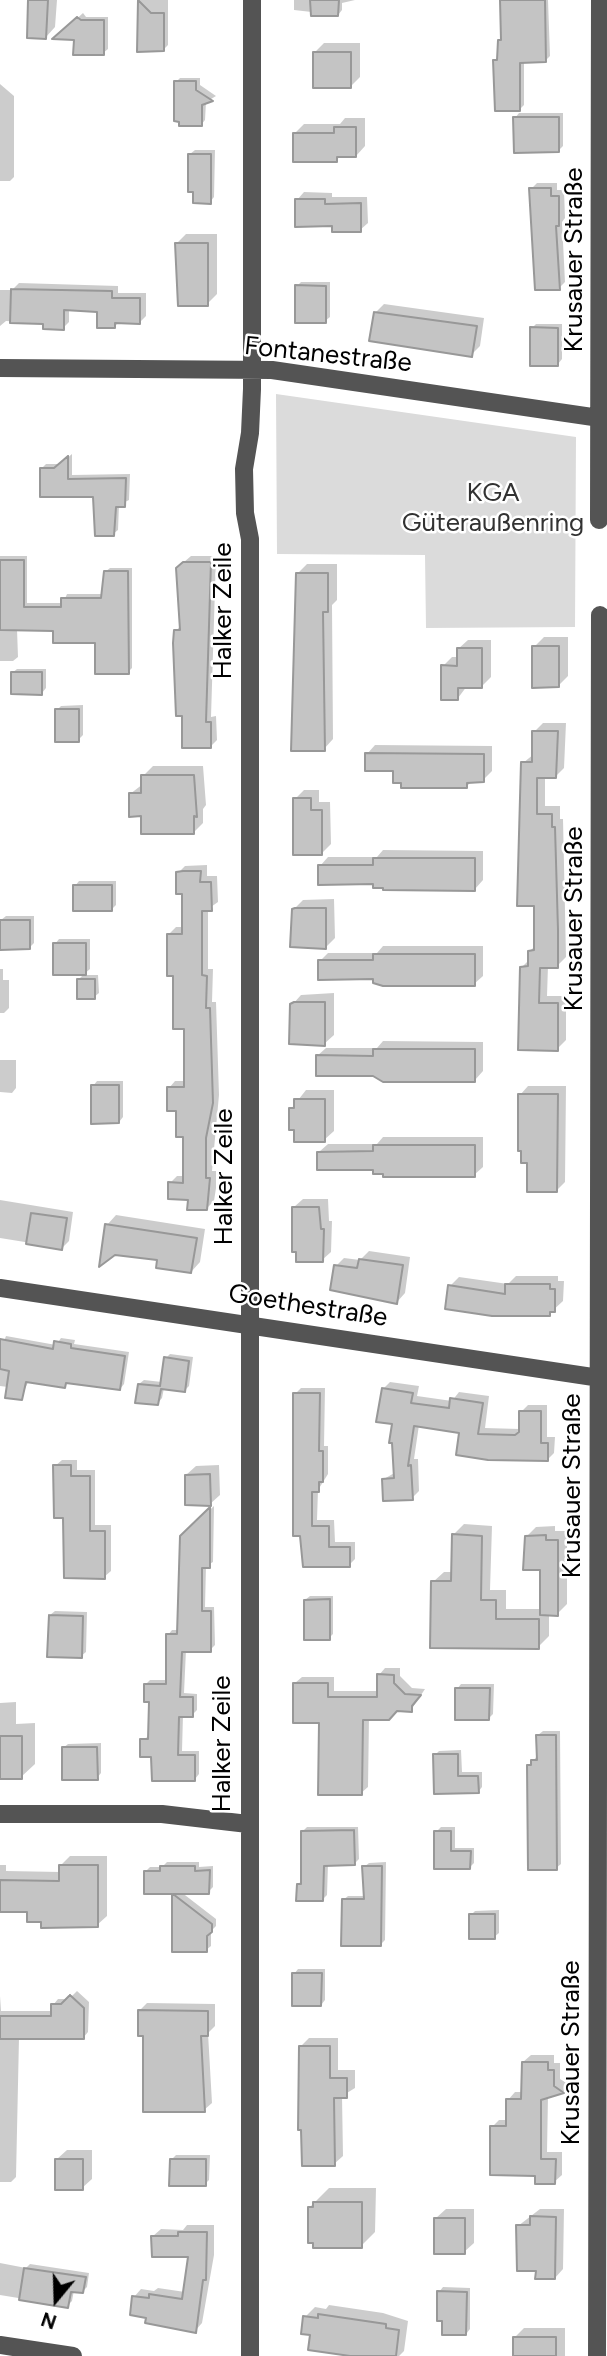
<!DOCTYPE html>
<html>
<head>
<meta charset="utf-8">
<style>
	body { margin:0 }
	#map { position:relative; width:607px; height:2356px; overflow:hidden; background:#fff; font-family:Figtree,sans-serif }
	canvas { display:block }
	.north { position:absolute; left:21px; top:2265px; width:70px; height:70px; -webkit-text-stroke:5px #fff; paint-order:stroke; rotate:199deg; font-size:19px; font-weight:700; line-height:28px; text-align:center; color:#000 }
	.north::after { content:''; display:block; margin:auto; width:24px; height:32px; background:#000; clip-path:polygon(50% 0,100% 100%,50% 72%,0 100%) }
</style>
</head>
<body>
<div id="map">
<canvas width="607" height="2356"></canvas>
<div class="north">N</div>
</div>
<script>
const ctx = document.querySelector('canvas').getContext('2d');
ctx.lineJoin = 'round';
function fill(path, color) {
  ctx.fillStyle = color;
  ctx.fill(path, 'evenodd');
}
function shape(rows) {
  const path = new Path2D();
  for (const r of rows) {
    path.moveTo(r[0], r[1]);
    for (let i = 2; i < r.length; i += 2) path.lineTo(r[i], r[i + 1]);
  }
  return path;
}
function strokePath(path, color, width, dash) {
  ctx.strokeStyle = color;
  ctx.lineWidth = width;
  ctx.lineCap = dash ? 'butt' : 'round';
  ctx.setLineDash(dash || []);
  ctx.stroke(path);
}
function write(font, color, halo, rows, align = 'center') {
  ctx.font = font + ' Figtree,sans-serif';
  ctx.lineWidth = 5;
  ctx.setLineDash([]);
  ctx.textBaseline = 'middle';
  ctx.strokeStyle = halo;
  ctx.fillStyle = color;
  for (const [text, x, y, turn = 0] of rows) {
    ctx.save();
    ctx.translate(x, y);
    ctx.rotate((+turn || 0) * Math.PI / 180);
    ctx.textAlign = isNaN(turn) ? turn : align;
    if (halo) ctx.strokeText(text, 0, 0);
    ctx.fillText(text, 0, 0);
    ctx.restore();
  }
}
fill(shape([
	[276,394,576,437,575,627,426,628,425,555,277,554]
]), '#dbdbdb');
fill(shape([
	[30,0,57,0,55,27,46,37],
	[139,0,168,0,168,45,163,50,139,50],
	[294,0,355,0,342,3,342,10,338,15,294,10],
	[502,0,548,0,550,56,545,61,524,61,524,105,520,109,495,60,499,56,499,41,502,38],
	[83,13,86,17,108,17,108,49,103,53,75,39,56,38],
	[324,43,360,43,360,77,350,87,314,53],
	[180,78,200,78,200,85,216,96,206,102,205,120,201,125,176,82],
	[0,84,14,96,14,177,10,181,0,181],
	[519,113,563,113,563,146,559,150,515,118],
	[345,118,365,118,365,146,356,156,341,156,336,160,295,133,304,124,340,124],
	[195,150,215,150,214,197,210,202,190,154],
	[537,183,557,183,557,190,564,190,565,218,562,222,565,282,559,288,531,189],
	[304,192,332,193,332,197,367,197,368,223,360,230,334,224,297,200],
	[186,234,217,234,217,294,207,304,177,243],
	[301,282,330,282,330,317,325,321,297,286],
	[19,283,118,286,118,293,146,293,146,316,140,322,119,322,114,327,99,310,69,309,69,322,63,328,44,323,6,321,0,326,0,290,12,290],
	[384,304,484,318,480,346,471,355,375,313],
	[536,324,562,324,562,359,558,364,532,328],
	[72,454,72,475,130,474,129,500,119,505,118,530,113,534,95,496,42,468,46,464,60,464],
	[0,556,27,556,27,603,63,603,67,594,103,594,105,572,110,568,132,568,132,668,128,672,97,642,55,630,17,629,18,657,13,661,0,661],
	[191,556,216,556,211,717,216,716,217,740,211,746,184,715,176,631,181,625,184,562],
	[307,564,337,564,337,600,332,605,333,739,324,749,297,574],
	[544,637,568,637,568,676,558,686,534,647],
	[468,640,491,640,491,677,482,686,467,686,458,698,443,666,452,657,458,657,458,649],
	[17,669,46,669,46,688,42,693,12,673],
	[83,705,83,735,78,740,57,710,61,706],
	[543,723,566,723,564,768,556,776,545,776,545,806,560,806,560,819,563,819,566,957,557,966,548,966,547,996,566,996,566,1040,557,1049,522,967,530,959,530,951,536,945,523,763,534,754,534,732],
	[375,745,492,746,492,771,483,780,472,781,466,787,403,781,395,770,367,754],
	[153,766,203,766,206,805,203,809,203,823,193,833,143,815,130,794,143,784,143,776],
	[304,790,319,790,319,802,330,802,331,844,322,853,295,799],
	[383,850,483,851,483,880,475,889,375,882,320,866,328,857,377,857],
	[207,865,207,876,217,876,218,902,208,909,208,969,213,969,212,1002,216,1002,219,1095,212,1171,216,1171,216,1188,214,1201,207,1208,170,1183,177,1176,184,1176,185,1136,169,1088,175,1081,186,1081,185,1027,169,934,176,927,184,927,183,892,178,873,185,866],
	[79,881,116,881,116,905,112,909,75,886],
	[334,899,335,938,325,948,293,910,303,900],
	[6,916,34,916,34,943,29,948,1,920],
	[59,939,90,939,90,969,83,975,98,975,99,993,94,997,78,980,85,973,55,944],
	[383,946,483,946,483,976,474,984,375,978,320,961,328,953,377,953],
	[0,969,3,969,3,980,9,980,9,1008,4,1013,0,1013],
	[334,993,334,1035,324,1044,292,1005,301,995],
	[383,1041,483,1042,483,1071,475,1080,373,1075,317,1056,326,1048,377,1048],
	[0,1060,16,1060,16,1088,12,1093,0,1092],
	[97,1081,123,1081,123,1117,119,1122,93,1086],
	[528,1086,566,1086,565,1182,556,1191,529,1161,520,1095],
	[306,1090,334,1090,334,1131,324,1140,291,1109],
	[383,1137,483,1137,483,1167,474,1175,374,1169,319,1152,328,1144,377,1144],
	[303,1199,328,1199,329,1221,332,1221,331,1252,322,1260,294,1207],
	[0,1200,73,1212,69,1241,62,1248,0,1238],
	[116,1215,205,1229,200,1262,191,1272,159,1258,107,1225],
	[369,1251,410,1257,405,1293,397,1302,336,1266,344,1258,360,1260],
	[516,1276,558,1276,558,1281,564,1281,563,1301,549,1314,450,1286,459,1277,508,1284],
	[6,1336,56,1345,61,1338,75,1340,74,1344,129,1352,124,1384,120,1389,69,1381,64,1386,29,1380,21,1398,8,1387,0,1386,0,1351],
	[170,1354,193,1357,189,1386,184,1391,164,1388,162,1398,158,1403,139,1384,144,1380,162,1382,166,1358],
	[390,1382,419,1386,417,1396,452,1401,459,1392,489,1396,485,1428,520,1429,521,1412,528,1405,547,1405,547,1437,555,1437,554,1453,547,1460,461,1432,419,1425,414,1459,418,1459,419,1491,412,1498,384,1479,396,1472,394,1423,383,1389],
	[301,1388,325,1388,324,1446,328,1446,328,1474,318,1490,317,1520,334,1520,335,1542,355,1542,355,1559,349,1565,305,1565,295,1394],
	[62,1460,77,1460,77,1470,95,1470,95,1525,111,1525,111,1571,104,1577,65,1516,55,1466],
	[219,1465,220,1495,210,1504,186,1475,196,1466],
	[214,1506,213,1562,206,1566,205,1607,214,1607,215,1645,210,1650,186,1650,184,1693,197,1694,197,1710,192,1715,183,1715,182,1751,199,1751,199,1774,195,1779,153,1755,141,1740,150,1736,151,1701,146,1684,150,1680,167,1680,168,1635,172,1630,179,1630,181,1537],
	[464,1524,492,1526,490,1590,506,1590,506,1609,541,1609,542,1568,527,1536,536,1527,555,1526,555,1531,567,1531,567,1604,557,1614,549,1614,549,1636,538,1647,433,1582,444,1572,453,1572,454,1534],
	[310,1596,333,1596,333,1634,329,1638,305,1600],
	[55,1611,87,1612,86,1652,81,1656,50,1615],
	[385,1668,400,1668,400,1676,412,1688,425,1689,411,1710,397,1710,369,1718,368,1787,361,1793,295,1683,302,1677,334,1677,334,1691,378,1691,379,1675],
	[461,1684,494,1684,493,1714,489,1718,457,1689],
	[16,1702,16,1724,35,1723,35,1764,21,1777,0,1778,0,1703],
	[543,1731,560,1731,561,1864,556,1868,529,1766,537,1756,538,1735],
	[101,1743,101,1773,97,1778,63,1748,68,1744],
	[461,1750,462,1772,482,1772,482,1787,478,1792,436,1793,435,1755,439,1751],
	[307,1827,358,1827,359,1859,354,1864,328,1864,327,1895,323,1899,298,1884,303,1880,303,1831],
	[441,1827,455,1827,455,1848,474,1848,474,1863,470,1867,436,1867,436,1832],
	[70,1856,107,1856,107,1916,97,1925,43,1920,29,1910,0,1910,0,1865,6,1865,6,1871,61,1872,61,1865],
	[167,1862,199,1862,199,1867,213,1866,213,1887,208,1892,181,1892,216,1919,216,1926,211,1931,211,1946,206,1950,174,1950,174,1892,146,1871,150,1867,162,1867],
	[386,1862,385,1940,380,1945,343,1900,348,1896,365,1896,364,1867,369,1863],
	[499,1910,499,1933,494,1937,471,1915,475,1911],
	[298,1969,325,1969,325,2000,321,2005,294,1974],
	[77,1991,89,2002,88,2032,83,2038,19,2038,16,2177,11,2182,0,2182,0,1996,1,2011,53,2011,53,2005,58,1999,69,1999],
	[147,2003,215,2004,215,2026,208,2033,212,2103,204,2110,145,2035,140,2010],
	[309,2038,338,2038,338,2070,355,2070,355,2088,342,2096,343,2156,334,2164,300,2047],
	[531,2055,554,2055,554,2063,560,2063,560,2079,570,2085,563,2092,548,2096,547,2152,562,2152,562,2175,554,2182,536,2175,492,2127,499,2120,508,2120,508,2100,515,2092,523,2092,523,2062],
	[67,2150,92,2150,92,2179,82,2188,57,2159],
	[176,2155,210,2155,209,2180,205,2184,171,2160],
	[329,2188,376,2188,375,2232,361,2246,310,2207],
	[446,2209,474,2209,474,2243,464,2252,436,2218],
	[540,2209,564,2209,563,2269,555,2278,537,2269,518,2226],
	[187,2225,214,2225,214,2255,202,2323,195,2331,148,2316,134,2297,141,2289,154,2291,158,2288,185,2292,190,2255,153,2236,161,2229,183,2230],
	[0,2263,26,2268,30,2264,89,2273,87,2287,83,2291,74,2290,72,2301,67,2306,0,2295],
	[443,2287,470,2288,470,2329,466,2334,439,2292],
	[329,2305,383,2313,408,2321,404,2351,399,2356,363,2356,312,2333,305,2317,315,2307,326,2309],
	[524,2328,565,2328,565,2356,515,2356,515,2337]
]), '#0003');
const building = shape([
	[28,0,48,0,46,39,27,38,28,0],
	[138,0,151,13,164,13,164,51,137,52,138,0],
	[310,0,339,0,338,16,311,16,310,0],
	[500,0,545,0,546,62,520,63,520,111,495,111,493,60,497,60,498,40,501,40,500,0],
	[77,17,81,20,104,20,104,55,73,55,74,40,52,39,77,17],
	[313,52,351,52,351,88,313,88,313,52],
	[174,81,196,81,196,90,213,101,202,105,202,126,179,126,179,122,174,121,174,81],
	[513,117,559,117,559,152,514,153,513,117],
	[334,127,356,127,356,157,337,157,337,162,293,162,293,133,334,133,334,127],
	[188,154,211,154,211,204,193,203,193,192,188,192,188,154],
	[529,188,551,188,551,196,559,196,559,226,556,226,560,290,535,290,529,188],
	[295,199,325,199,325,204,361,203,361,232,332,232,332,226,295,227,295,199],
	[175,243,208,243,208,306,178,306,175,243],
	[295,285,326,286,326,323,295,323,295,285],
	[11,289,112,291,112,298,140,298,140,324,115,323,115,328,97,328,97,312,64,310,64,330,43,329,43,324,10,323,11,289],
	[374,312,477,326,472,357,369,341,374,312],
	[530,327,558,328,558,366,530,366,530,327],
	[68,456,68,479,126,478,125,507,116,507,114,536,95,536,93,497,40,497,40,468,54,468,68,456],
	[0,560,24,560,24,607,61,607,61,598,101,598,104,571,128,571,129,674,95,674,95,643,53,643,53,631,0,630,0,560],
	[183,562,211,562,206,722,211,722,211,748,182,748,182,716,176,716,173,643,174,630,180,630,176,568,183,562],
	[296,573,328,573,328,612,323,612,325,751,291,751,296,573],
	[532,646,559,646,559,687,532,688,532,646],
	[457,648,482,648,482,688,458,688,458,700,441,700,441,665,457,666,457,648],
	[11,672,42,672,42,695,11,694,11,672],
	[55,709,79,709,79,742,55,742,55,709],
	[532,731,558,731,556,778,537,778,537,814,552,814,552,827,555,827,558,930,558,968,540,968,539,1003,558,1003,558,1051,518,1050,520,967,528,966,528,951,534,950,534,906,517,906,521,762,532,762,532,731],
	[365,753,484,754,484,782,467,783,467,788,401,788,401,783,393,783,393,771,365,771,365,753],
	[141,775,194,775,197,817,194,816,194,834,141,834,141,816,129,817,129,793,141,793,141,775],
	[293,798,311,798,311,810,322,810,322,855,293,855,293,798],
	[373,858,475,858,475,891,383,890,383,888,373,888,373,884,318,885,318,865,373,865,373,858],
	[183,871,201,871,200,882,211,882,212,911,202,911,202,975,207,976,206,1008,210,1008,213,1103,206,1138,206,1178,210,1178,207,1210,187,1210,188,1200,168,1199,168,1182,183,1183,183,1137,176,1137,176,1111,167,1111,167,1087,184,1087,184,1029,173,1029,173,976,167,976,167,934,182,934,182,894,176,894,176,872,183,871],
	[73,885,112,885,112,911,73,911,73,885],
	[295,908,326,908,326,949,290,947,292,909,295,908],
	[0,920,30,920,30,949,0,950,0,920],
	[53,943,86,943,86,975,53,975,53,943],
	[373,954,475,954,475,986,383,986,373,983,373,979,318,980,318,960,373,960,373,954],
	[77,979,95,979,95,999,77,999,77,979],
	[294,1002,325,1002,325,1046,289,1044,290,1004,294,1002],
	[373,1049,475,1049,475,1082,383,1082,373,1076,316,1076,316,1055,373,1056,373,1049],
	[91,1085,119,1085,119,1123,91,1124,91,1085],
	[518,1094,558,1094,557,1192,527,1192,527,1163,521,1163,521,1151,518,1151,518,1094],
	[294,1099,325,1099,325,1142,294,1142,294,1130,289,1130,289,1108,294,1108,294,1099],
	[373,1145,475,1145,475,1177,383,1177,383,1174,373,1174,373,1170,317,1170,317,1152,373,1151,373,1145],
	[292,1207,319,1207,321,1229,324,1229,323,1262,296,1262,296,1252,292,1252,292,1207],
	[31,1213,67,1218,62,1250,26,1244,31,1213],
	[105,1224,197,1238,191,1273,156,1268,157,1260,115,1255,99,1267,105,1224],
	[359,1259,403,1265,397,1304,330,1290,334,1265,357,1268,359,1259],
	[505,1284,550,1284,550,1289,555,1289,555,1312,550,1312,550,1316,492,1316,445,1309,448,1285,505,1294,505,1284],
	[0,1339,53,1349,54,1341,71,1344,71,1348,125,1356,120,1390,66,1383,65,1388,26,1382,22,1400,5,1398,9,1371,0,1369,0,1339],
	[164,1357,189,1361,185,1392,161,1389,158,1405,135,1403,138,1384,160,1386,164,1357],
	[382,1388,413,1393,411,1403,449,1408,450,1398,483,1403,478,1434,515,1435,519,1432,519,1411,541,1411,541,1443,548,1443,548,1461,488,1460,456,1455,459,1433,414,1426,408,1466,411,1465,413,1500,383,1501,382,1479,394,1478,392,1443,389,1443,392,1424,376,1422,382,1388],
	[293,1393,320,1393,319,1451,323,1451,323,1482,319,1482,319,1492,312,1492,312,1526,329,1526,329,1547,350,1547,350,1567,303,1567,300,1536,293,1536,293,1393],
	[53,1465,71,1465,71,1476,90,1476,90,1531,105,1531,105,1579,64,1578,63,1518,54,1518,53,1465],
	[210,1474,211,1506,185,1505,185,1475,210,1474],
	[210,1507,210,1568,202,1568,202,1611,211,1611,211,1652,182,1652,180,1697,193,1697,193,1717,179,1717,178,1755,195,1755,195,1781,152,1781,151,1757,140,1757,140,1739,148,1739,149,1702,144,1702,144,1684,166,1684,166,1634,177,1634,180,1536,210,1507],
	[452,1534,482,1536,481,1600,496,1600,496,1619,539,1619,539,1649,430,1648,431,1581,451,1581,452,1534],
	[546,1535,546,1540,558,1540,558,1616,540,1615,540,1570,523,1570,525,1536,546,1535],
	[330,1599,330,1640,304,1640,304,1600,330,1599],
	[49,1615,83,1616,82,1658,47,1657,49,1615],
	[377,1674,394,1675,394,1683,405,1694,421,1695,412,1706,412,1712,397,1711,389,1720,363,1720,362,1795,318,1795,319,1723,293,1723,293,1683,328,1683,328,1697,377,1697,377,1674],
	[455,1688,490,1688,489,1720,455,1720,455,1688],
	[536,1735,556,1735,557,1870,528,1870,527,1765,531,1765,531,1760,537,1760,536,1735],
	[0,1736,22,1736,22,1779,0,1779,0,1736],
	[62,1747,97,1747,98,1780,62,1780,62,1747],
	[433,1754,458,1754,458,1776,478,1776,479,1793,434,1794,433,1754],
	[354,1830,355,1865,324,1866,323,1901,296,1901,297,1884,301,1884,301,1831,354,1830],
	[434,1831,451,1831,451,1851,471,1851,470,1869,434,1869,434,1831],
	[59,1865,98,1865,98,1927,41,1928,41,1922,27,1922,27,1912,0,1912,0,1880,59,1881,59,1865],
	[160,1866,195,1866,195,1871,210,1870,209,1894,173,1894,212,1924,212,1932,207,1936,207,1952,172,1952,172,1894,144,1894,144,1871,160,1871,160,1866],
	[362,1866,382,1866,381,1946,341,1946,342,1899,364,1899,362,1866],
	[469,1914,495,1914,495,1939,469,1939,469,1914],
	[292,1973,322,1973,321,2006,292,2006,292,1973],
	[70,1995,84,2008,84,2039,0,2039,0,2016,51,2016,51,2004,61,2004,70,1995],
	[138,2010,208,2011,208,2036,201,2036,205,2112,143,2112,143,2036,138,2036,138,2010],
	[299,2046,330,2046,330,2078,347,2078,347,2098,334,2098,335,2166,302,2166,301,2130,298,2130,299,2046],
	[522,2062,548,2062,548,2070,554,2070,554,2086,564,2093,541,2100,541,2159,556,2159,555,2184,535,2184,535,2176,490,2175,490,2126,506,2126,506,2099,521,2099,522,2062],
	[55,2159,83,2159,83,2190,55,2190,55,2159],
	[170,2159,206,2159,206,2186,169,2186,170,2159],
	[313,2202,362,2202,362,2248,313,2248,313,2243,308,2243,308,2207,313,2207,313,2202],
	[530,2216,556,2217,555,2279,535,2279,536,2271,517,2271,516,2225,530,2225,530,2216],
	[434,2218,465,2218,465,2254,434,2254,434,2218],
	[178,2232,207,2232,206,2280,203,2280,196,2333,145,2323,146,2318,130,2315,132,2296,149,2298,149,2294,182,2299,188,2257,152,2257,151,2236,178,2236,178,2232],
	[24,2268,86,2277,83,2293,71,2292,68,2308,19,2300,24,2268],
	[437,2291,467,2292,466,2335,442,2335,442,2321,437,2321,437,2291],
	[318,2314,386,2324,386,2328,399,2330,396,2356,350,2356,308,2350,310,2335,301,2334,303,2316,318,2318,318,2314],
	[513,2337,556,2337,556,2356,513,2356,513,2337]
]);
fill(building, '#c4c4c4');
strokePath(building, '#989898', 2);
strokePath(shape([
	[0,368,272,370,607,419],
	[599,520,600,0],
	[0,1288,607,1379],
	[0,1814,162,1814,248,1824],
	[0,2345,73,2356],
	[250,2356,250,539,245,513,244,469,250,433,252,389,252,0],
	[597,2356,600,615]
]), '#545454', 18);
write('26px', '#000', '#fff', [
	["Krusauer Straße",574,260,-90],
	["Fontanestraße",328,355,6],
	["Halker Zeile",223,611,-90],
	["Krusauer Straße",574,919,-90],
	["Halker Zeile",224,1177,-90],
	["Goethestraße",308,1306,9],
	["Krusauer Straße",572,1486,-90],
	["Halker Zeile",222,1744,-90],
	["Krusauer Straße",571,2053,-90]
]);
write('26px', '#323232', '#fff', [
	["KGA",493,493],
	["Güteraußenring",493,523]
]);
</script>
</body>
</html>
